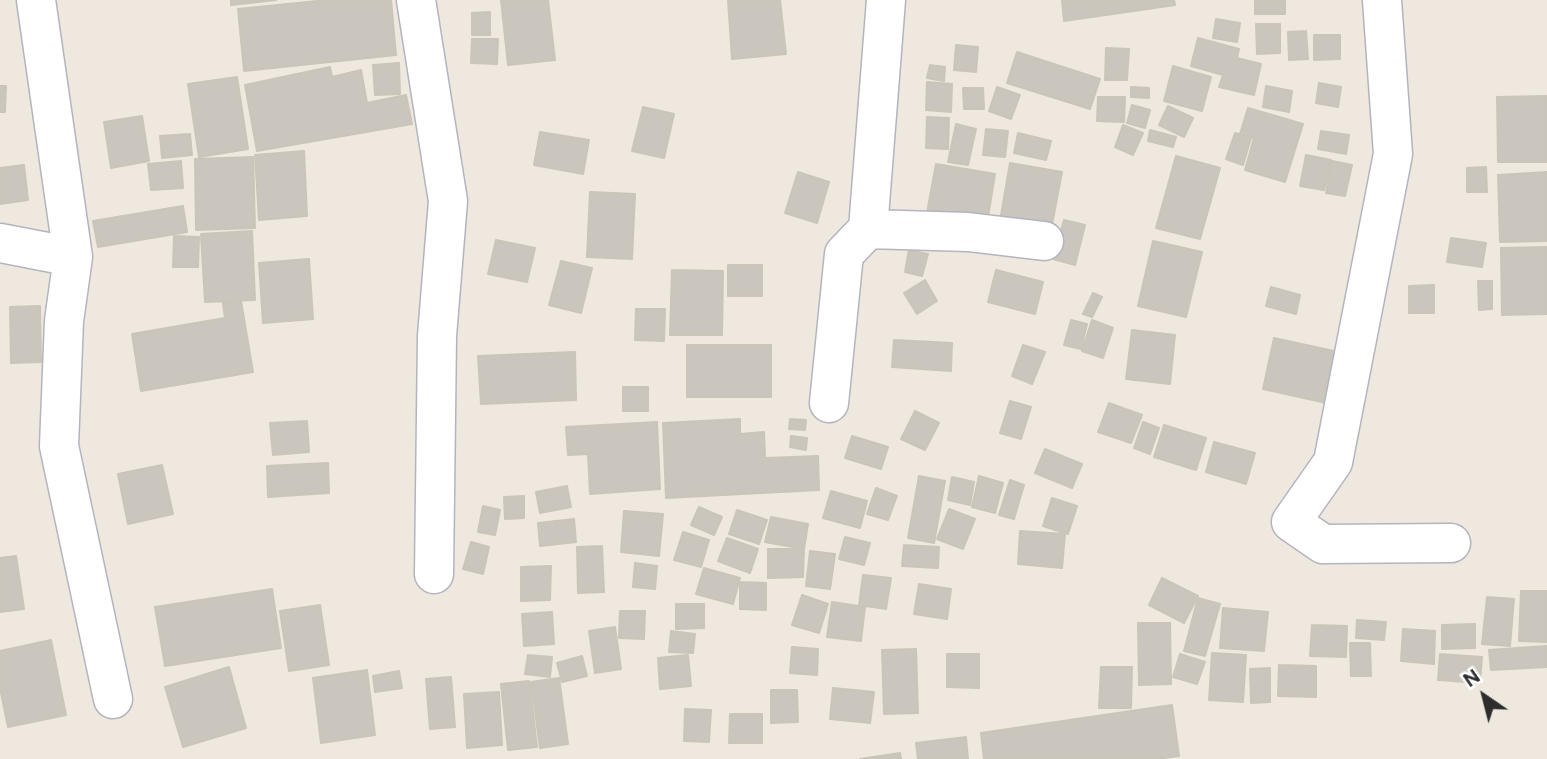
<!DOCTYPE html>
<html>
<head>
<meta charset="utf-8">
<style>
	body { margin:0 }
	#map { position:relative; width:1547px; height:759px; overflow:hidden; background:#eee8df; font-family:Figtree,sans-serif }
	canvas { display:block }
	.north { position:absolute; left:1449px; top:661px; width:70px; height:70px; -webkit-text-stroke:5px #fff; paint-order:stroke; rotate:325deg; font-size:19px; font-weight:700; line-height:28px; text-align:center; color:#2d2d2d }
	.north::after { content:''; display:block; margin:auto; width:24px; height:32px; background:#2d2d2d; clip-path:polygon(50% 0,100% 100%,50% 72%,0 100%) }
</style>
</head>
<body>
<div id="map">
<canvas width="1547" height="759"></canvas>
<div class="north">N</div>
</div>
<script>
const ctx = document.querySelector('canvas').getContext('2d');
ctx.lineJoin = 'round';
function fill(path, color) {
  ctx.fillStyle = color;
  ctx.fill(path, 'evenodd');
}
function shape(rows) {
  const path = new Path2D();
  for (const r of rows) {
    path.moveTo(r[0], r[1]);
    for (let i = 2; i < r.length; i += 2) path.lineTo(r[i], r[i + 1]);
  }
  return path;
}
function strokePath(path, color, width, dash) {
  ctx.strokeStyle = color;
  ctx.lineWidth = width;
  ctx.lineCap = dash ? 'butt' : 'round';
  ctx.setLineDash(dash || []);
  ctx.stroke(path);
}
const building = shape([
	[231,0,276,0,231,5,231,0],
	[327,0,391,0,396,55,244,71,238,9,327,0],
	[501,0,548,0,555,60,508,65,501,0],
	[728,0,780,0,786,54,732,59,728,0],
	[1062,0,1174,0,1175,5,1064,21,1062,0],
	[1255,0,1285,0,1285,14,1255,14,1255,0],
	[490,12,490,35,472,35,472,13,490,12],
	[1216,19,1240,23,1237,42,1213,38,1216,19],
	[1256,24,1280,24,1280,53,1257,54,1256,24],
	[1306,31,1308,59,1289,60,1288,32,1306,31],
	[1314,35,1340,35,1340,59,1314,60,1314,35],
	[1198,38,1239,49,1237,58,1261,64,1254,95,1219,87,1223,75,1191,66,1198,38],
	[472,39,498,39,497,64,471,63,472,39],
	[956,45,978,47,976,72,954,70,956,45],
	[1106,48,1129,49,1127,80,1105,80,1106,48],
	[1017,52,1100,79,1090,109,1007,83,1017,52],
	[399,63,400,94,375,95,373,65,399,63],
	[930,65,945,67,944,81,927,78,930,65],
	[1173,66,1211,77,1202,111,1164,101,1173,66],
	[330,67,332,77,361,70,367,103,406,95,412,124,257,151,245,85,330,67],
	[237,77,248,149,199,157,188,84,237,77],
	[927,82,952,84,951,112,926,110,927,82],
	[1319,83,1341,87,1338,107,1316,103,1319,83],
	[0,86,6,86,5,112,0,112,0,86],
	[1266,86,1292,91,1289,112,1263,107,1266,86],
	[997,87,1020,95,1011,119,989,111,997,87],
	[1131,87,1149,88,1149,98,1131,97,1131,87],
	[963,88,983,88,984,109,964,109,963,88],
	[1547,96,1547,162,1498,162,1497,97,1547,96],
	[1098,97,1125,97,1124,122,1097,121,1098,97],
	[1132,105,1150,110,1145,128,1127,123,1132,105],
	[1168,106,1193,118,1184,137,1159,125,1168,106],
	[643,107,674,114,664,158,632,151,643,107],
	[1248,108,1303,124,1285,182,1245,170,1254,138,1240,134,1248,108],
	[142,116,149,161,111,168,104,122,142,116],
	[927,117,949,118,948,149,926,148,927,117],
	[956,124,976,129,968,165,948,162,956,124],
	[1123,125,1143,133,1133,155,1115,147,1123,125],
	[986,129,1008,131,1005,157,983,155,986,129],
	[1150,130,1176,137,1173,147,1148,141,1150,130],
	[1321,131,1349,135,1346,154,1318,149,1321,131],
	[540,132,589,140,583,174,534,165,540,132],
	[1018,133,1051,141,1046,160,1014,153,1018,133],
	[1235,133,1251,138,1243,165,1226,159,1235,133],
	[190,134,192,155,162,158,160,136,190,134],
	[304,151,307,216,259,220,255,155,304,151],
	[1306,155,1331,160,1324,190,1300,186,1306,155],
	[1176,156,1220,168,1200,239,1156,228,1176,156],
	[253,157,255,228,196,230,195,159,253,157],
	[181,161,183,188,151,190,148,164,181,161],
	[1332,161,1352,165,1345,196,1326,193,1332,161],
	[1010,163,1062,172,1051,230,1000,221,1010,163],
	[936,164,995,174,987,223,927,213,936,164],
	[24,165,28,200,0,204,0,168,24,165],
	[1486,167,1487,192,1467,192,1467,168,1486,167],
	[798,172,829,182,817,223,785,213,798,172],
	[1547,172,1547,241,1500,242,1498,175,1547,172],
	[590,192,635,194,632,259,587,257,590,192],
	[183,206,187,232,98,247,93,221,183,206],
	[1064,220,1085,225,1075,265,1053,259,1064,220],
	[252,231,255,300,205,302,201,234,252,231],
	[174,236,199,237,198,267,173,267,174,236],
	[1451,238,1486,243,1482,267,1447,262,1451,238],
	[496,240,535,248,527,282,488,274,496,240],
	[1153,241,1202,252,1186,317,1138,306,1153,241],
	[1547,247,1547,314,1502,315,1501,248,1547,247],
	[909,250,928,254,922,276,905,272,909,250],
	[309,259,313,319,263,323,259,263,309,259],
	[561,261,592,268,581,313,549,305,561,261],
	[728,265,762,265,762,296,728,296,728,265],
	[672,270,723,271,722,335,670,335,672,270],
	[996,270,1043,282,1035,314,988,302,996,270],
	[925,280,937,301,917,314,904,293,925,280],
	[1478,281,1492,281,1492,309,1479,310,1478,281],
	[1434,285,1434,313,1409,313,1409,286,1434,285],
	[1271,287,1300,295,1296,314,1266,306,1271,287],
	[1093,293,1102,297,1092,317,1083,314,1093,293],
	[241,301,253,372,141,391,132,334,225,318,223,303,241,301],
	[40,306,41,362,11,363,10,307,40,306],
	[636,309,665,309,664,341,635,340,636,309],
	[1071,320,1087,324,1081,349,1064,345,1071,320],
	[1092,320,1113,328,1103,358,1082,351,1092,320],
	[1132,330,1175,335,1170,384,1126,379,1132,330],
	[1274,338,1343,353,1331,404,1263,389,1274,338],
	[894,340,952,343,951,371,892,367,894,340],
	[687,345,771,345,771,397,687,397,687,345],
	[1023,345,1045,352,1032,384,1012,376,1023,345],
	[575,352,576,400,481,404,478,356,575,352],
	[623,387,648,387,648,411,623,411,623,387],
	[1010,401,1031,407,1021,439,1000,433,1010,401],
	[1109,403,1142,415,1131,443,1098,432,1109,403],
	[915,411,939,423,925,450,901,439,915,411],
	[740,419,740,434,764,432,765,458,818,456,819,490,666,498,663,423,740,419],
	[790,419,806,420,805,430,789,429,790,419],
	[307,421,309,452,273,455,270,423,307,421],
	[657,422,660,489,590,494,588,454,568,455,566,427,657,422],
	[1143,422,1159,428,1150,454,1134,448,1143,422],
	[1164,425,1206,438,1196,470,1154,457,1164,425],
	[791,436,807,438,806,450,790,447,791,436],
	[852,436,888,447,881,469,845,458,852,436],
	[1214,442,1255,453,1246,484,1206,472,1214,442],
	[1045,449,1082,464,1072,488,1035,473,1045,449],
	[328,463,329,493,268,497,267,466,328,463],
	[162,465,173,514,128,524,118,474,162,465],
	[919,476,945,481,934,543,908,538,919,476],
	[979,476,1003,483,995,513,972,507,979,476],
	[952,477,974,482,970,505,948,500,952,477],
	[1010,480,1024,485,1014,519,999,515,1010,480],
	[567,486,571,507,540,513,536,492,567,486],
	[876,488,897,496,888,520,867,514,876,488],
	[831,491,867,501,860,528,823,518,831,491],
	[524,496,524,518,505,519,504,497,524,496],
	[1052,498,1077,506,1068,534,1043,526,1052,498],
	[483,506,500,510,495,535,478,532,483,506],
	[699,507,722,517,714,535,691,525,699,507],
	[949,509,975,519,963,549,937,539,949,509],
	[737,510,767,520,759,544,729,534,737,510],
	[624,511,663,514,659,556,621,552,624,511],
	[771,517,808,524,804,549,765,542,771,517],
	[574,519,576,542,540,546,538,523,574,519],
	[1020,531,1065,534,1062,568,1018,564,1020,531],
	[683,532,709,540,701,567,674,560,683,532],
	[845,537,870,543,864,565,839,559,845,537],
	[727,538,758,549,750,573,718,561,727,538],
	[471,542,489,547,483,574,463,569,471,542],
	[904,545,939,547,938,568,902,566,904,545],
	[602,546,604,592,578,593,577,547,602,546],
	[768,549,804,549,803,577,768,578,768,549],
	[810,551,835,554,830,589,806,586,810,551],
	[16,556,24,609,0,612,0,558,16,556],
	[635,563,657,566,655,589,633,587,635,563],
	[551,566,550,600,521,601,521,567,551,566],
	[704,568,740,578,733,604,696,594,704,568],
	[863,575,891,578,886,609,859,605,863,575],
	[1162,578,1198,596,1184,623,1149,605,1162,578],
	[740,582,766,583,766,610,740,609,740,582],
	[919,584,951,589,947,619,914,614,919,584],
	[272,589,281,648,165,666,155,607,272,589],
	[1521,591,1547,591,1547,642,1519,641,1521,591],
	[802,595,828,604,819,633,792,625,802,595],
	[1487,597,1514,599,1510,646,1482,644,1487,597],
	[1198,598,1220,604,1205,656,1184,651,1198,598],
	[832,602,865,607,861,641,827,637,832,602],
	[676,604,704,604,704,628,676,629,676,604],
	[320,605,329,665,289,671,280,611,320,605],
	[1223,608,1268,612,1264,651,1220,648,1223,608],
	[620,611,645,611,644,639,619,638,620,611],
	[552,612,554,644,524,646,522,614,552,612],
	[1357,620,1386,622,1384,640,1356,638,1357,620],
	[1138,623,1170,623,1171,684,1139,685,1138,623],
	[1475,624,1475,648,1442,649,1442,625,1475,624],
	[1312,625,1347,626,1346,657,1310,656,1312,625],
	[615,627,621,669,595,673,589,631,615,627],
	[1403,629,1435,631,1434,664,1401,661,1403,629],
	[671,631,695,634,693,653,669,652,671,631],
	[51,640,66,715,8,727,0,688,0,651,51,640],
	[1350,643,1370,643,1371,676,1351,676,1350,643],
	[1547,646,1547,667,1491,670,1489,650,1547,646],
	[792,647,818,649,817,675,790,673,792,647],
	[916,649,918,713,884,714,882,650,916,649],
	[1212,653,1246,655,1243,702,1209,700,1212,653],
	[947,654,979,654,979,688,947,687,947,654],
	[1180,654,1205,662,1197,684,1173,677,1180,654],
	[1440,654,1482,657,1480,683,1438,680,1440,654],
	[528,655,552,657,550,677,525,674,528,655],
	[688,655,691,686,660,689,658,658,688,655],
	[582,656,587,676,562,682,557,663,582,656],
	[1279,665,1316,666,1316,697,1278,696,1279,665],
	[229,667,246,728,183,747,165,687,229,667],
	[1101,667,1132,667,1131,708,1099,708,1101,667],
	[1270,668,1270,702,1251,703,1250,669,1270,668],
	[367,670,375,735,321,743,313,678,367,670],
	[399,671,402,688,375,692,373,676,399,671],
	[451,677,455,727,430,729,426,679,451,677],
	[559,678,568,744,540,748,531,682,559,678],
	[529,681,537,747,508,750,501,684,529,681],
	[833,688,874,692,870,723,830,719,833,688],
	[771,690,797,690,798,722,771,723,771,690],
	[499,692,502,745,467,748,464,694,499,692],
	[1172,705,1179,756,1157,759,984,759,981,733,1172,705],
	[685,709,711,710,709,742,684,741,685,709],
	[730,714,762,714,762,743,729,743,730,714],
	[966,737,968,759,918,759,916,743,966,737],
	[900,753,901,759,860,759,900,753]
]);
fill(building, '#cac6bd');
strokePath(building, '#cac5b8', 2);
const street = shape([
	[36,0,73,257,64,321,59,446,113,699],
	[416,0,448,201,437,336,434,574],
	[1382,0,1393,154,1333,462,1291,522,1323,544,1451,543],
	[868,229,968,232,1044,241],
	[0,243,73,257],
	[829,403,844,254,868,229,886,0]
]);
strokePath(street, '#b3b4c0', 41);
strokePath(street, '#fff', 38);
</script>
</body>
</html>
